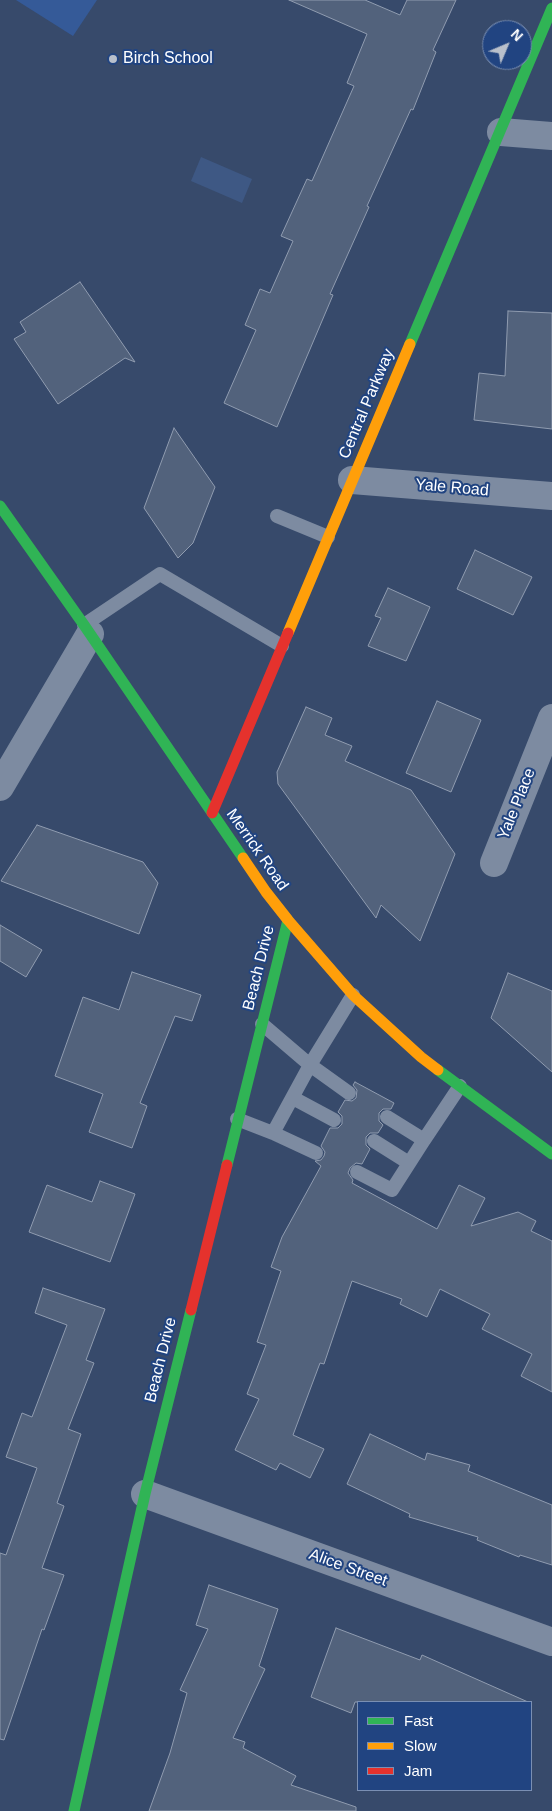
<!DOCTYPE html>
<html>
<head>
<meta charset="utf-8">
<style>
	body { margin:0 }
	#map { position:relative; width:552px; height:1811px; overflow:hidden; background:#374a6b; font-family:Helvetica,sans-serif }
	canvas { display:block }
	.legend { position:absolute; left:357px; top:1701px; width:175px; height:90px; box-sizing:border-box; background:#214481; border:1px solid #7a8fb3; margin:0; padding:6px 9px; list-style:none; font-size:15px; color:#fff }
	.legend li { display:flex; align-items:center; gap:10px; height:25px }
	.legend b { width:25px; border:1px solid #7a8fb3 }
	.north { position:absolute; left:482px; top:20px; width:50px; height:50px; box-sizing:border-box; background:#214481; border:1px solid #7a8fb3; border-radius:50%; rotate:45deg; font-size:14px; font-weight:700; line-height:20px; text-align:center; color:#fff }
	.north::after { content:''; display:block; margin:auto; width:18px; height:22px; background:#b9c0cb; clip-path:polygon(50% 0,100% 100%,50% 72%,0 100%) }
</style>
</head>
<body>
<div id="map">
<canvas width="552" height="1811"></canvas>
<ul class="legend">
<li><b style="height:6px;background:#30b455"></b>Fast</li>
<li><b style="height:6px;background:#ff9f0a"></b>Slow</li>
<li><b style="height:6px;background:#e5322d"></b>Jam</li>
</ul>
<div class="north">N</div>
</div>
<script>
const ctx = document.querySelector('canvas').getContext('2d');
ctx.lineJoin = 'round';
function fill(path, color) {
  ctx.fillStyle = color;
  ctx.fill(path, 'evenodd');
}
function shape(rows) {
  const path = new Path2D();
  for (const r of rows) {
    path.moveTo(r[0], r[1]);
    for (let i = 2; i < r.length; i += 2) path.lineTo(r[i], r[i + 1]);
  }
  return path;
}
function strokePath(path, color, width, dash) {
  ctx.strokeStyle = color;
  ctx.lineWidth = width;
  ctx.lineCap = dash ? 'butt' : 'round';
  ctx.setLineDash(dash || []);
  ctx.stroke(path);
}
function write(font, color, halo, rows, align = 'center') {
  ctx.font = font + ' Helvetica,sans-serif';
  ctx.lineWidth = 4;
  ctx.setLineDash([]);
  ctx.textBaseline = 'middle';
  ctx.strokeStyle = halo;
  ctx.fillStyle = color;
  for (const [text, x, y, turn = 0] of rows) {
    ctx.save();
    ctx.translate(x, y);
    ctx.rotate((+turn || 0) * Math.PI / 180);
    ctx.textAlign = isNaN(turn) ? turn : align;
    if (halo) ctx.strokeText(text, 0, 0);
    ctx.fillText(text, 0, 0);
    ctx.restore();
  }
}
fill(shape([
	[16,0,97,0,73,36]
]), '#355a98');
fill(shape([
	[201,157,252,179,242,203,191,181]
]), '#3e5884');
const building = shape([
	[289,0,365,0,400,15,407,0,456,0,433,50,436,52,413,110,411,109,367,206,369,207,330,294,333,295,277,427,224,403,256,330,245,325,260,289,270,293,293,241,281,236,307,179,312,181,354,86,347,83,367,34,289,0],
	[80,282,135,362,125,358,58,404,14,339,26,332,20,322,80,282],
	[508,311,552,313,552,429,474,420,479,373,505,376,508,311],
	[174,428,215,487,193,543,178,558,144,508,174,428],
	[475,550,532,577,513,615,457,589,475,550],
	[388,588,430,607,406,661,368,646,381,618,375,616,388,588],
	[437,701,481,720,451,792,406,773,437,701],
	[306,707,332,718,325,735,352,746,345,761,411,790,455,854,420,941,381,905,376,918,278,784,277,772,306,707],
	[37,825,143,862,158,883,139,934,1,881,37,825],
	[0,925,42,950,26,977,0,961,0,925],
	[132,972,201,995,192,1021,175,1016,140,1103,147,1106,132,1148,89,1132,103,1094,55,1076,83,997,119,1010,132,972],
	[508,973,552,991,552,1072,491,1018,508,973],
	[355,1082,394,1103,391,1109,383,1109,379,1113,379,1121,383,1125,378,1133,370,1133,366,1137,366,1145,370,1149,362,1164,356,1163,350,1168,348,1173,353,1180,352,1183,437,1229,459,1185,485,1198,471,1226,518,1212,536,1221,531,1231,552,1241,552,1392,521,1376,532,1354,482,1329,490,1314,440,1289,427,1317,400,1304,402,1299,352,1281,324,1364,320,1363,293,1435,324,1449,310,1478,280,1463,276,1470,235,1450,259,1399,247,1394,266,1345,257,1342,281,1271,271,1267,282,1237,321,1166,315,1161,321,1160,324,1156,325,1152,321,1146,330,1128,338,1128,342,1124,342,1116,338,1112,345,1100,352,1101,356,1098,357,1090,353,1085,355,1082],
	[100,1181,135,1194,110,1262,29,1232,47,1185,92,1202,100,1181],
	[43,1288,105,1309,86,1360,94,1363,68,1429,81,1434,57,1503,64,1506,42,1568,64,1575,44,1630,42,1629,4,1740,0,1739,0,1553,6,1555,37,1468,6,1457,22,1413,32,1417,67,1325,35,1313,43,1288],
	[370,1434,425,1460,427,1453,470,1465,468,1471,552,1505,552,1565,520,1555,519,1557,477,1540,478,1537,409,1517,410,1514,347,1484,370,1434],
	[209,1585,278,1609,259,1666,265,1669,233,1738,245,1742,243,1748,296,1776,291,1785,356,1807,356,1811,149,1811,170,1753,187,1693,180,1690,208,1629,196,1625,209,1585],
	[336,1628,420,1660,422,1655,528,1702,355,1702,351,1713,311,1697,336,1628]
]);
fill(building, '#52627c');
strokePath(building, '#909cb0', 1);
strokePath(shape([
	[277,516,328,537],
	[84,625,160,574,282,646],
	[349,1093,310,1065,353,995],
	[293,1098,334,1120],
	[387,1117,424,1140,460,1086],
	[237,1119,273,1133,310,1065,262,1024],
	[273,1133,316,1153],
	[374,1141,409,1163],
	[357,1172,392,1190,424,1140]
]), '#7d8ba1', 14);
strokePath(shape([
	[501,132,552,136],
	[352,480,552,496],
	[0,787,90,634],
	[494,863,552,718],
	[145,1494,552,1642]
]), '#7d8ba1', 28);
strokePath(shape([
	[410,344,552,8],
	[0,506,84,625,243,858],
	[438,1070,552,1154],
	[227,1165,288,920],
	[74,1811,145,1494,191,1310]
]), '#30b455', 11);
strokePath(shape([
	[288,633,410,344],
	[243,858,266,892,288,920,353,995,421,1057,438,1070]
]), '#ff9f0a', 11);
strokePath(shape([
	[212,813,288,633],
	[191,1310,227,1165]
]), '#e5322d', 11);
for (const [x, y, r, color] of [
	[113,59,5,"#b9c0cb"]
]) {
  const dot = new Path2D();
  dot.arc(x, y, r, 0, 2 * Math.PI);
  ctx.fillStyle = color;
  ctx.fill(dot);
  strokePath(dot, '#214481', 2);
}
write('16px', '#fff', '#214481', [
	["Birch School",123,59]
], 'left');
write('16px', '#fff', '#214481', [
	["Central Parkway",367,404,-67],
	["Yale Road",452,488,5],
	["Yale Place",517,804,-68],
	["Merrick Road",257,850,55],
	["Beach Drive",259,968,-76],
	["Beach Drive",161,1360,-76],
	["Alice Street",348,1568,20]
]);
</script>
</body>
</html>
